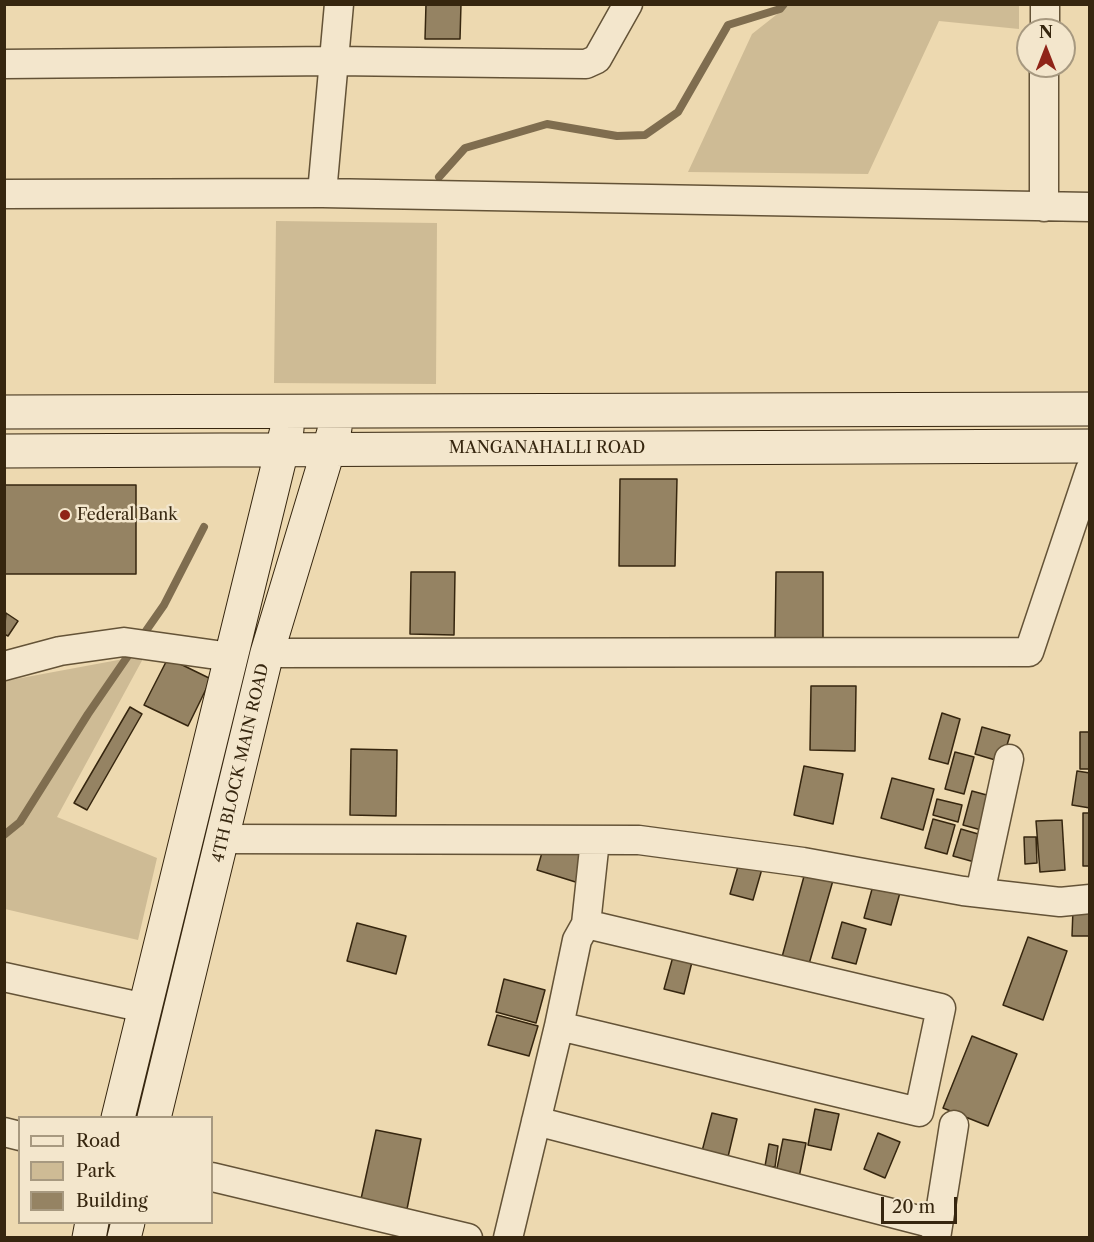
<!DOCTYPE html>
<html>
<head>
<meta charset="utf-8">
<style>
	body { margin:0 }
	#map { position:relative; width:1094px; height:1242px; overflow:hidden; background:#edd9b0; font-family:"Libre Caslon Text",serif }
	canvas { display:block }
	.frame { position:absolute; inset:0; border:6px solid #36260f; pointer-events:none }
	.legend { position:absolute; left:18px; top:1116px; width:195px; height:108px; box-sizing:border-box; background:#f3e6cc; border:2px solid #a79980; margin:0; padding:8px 10px; list-style:none; font-size:18px; color:#36260f }
	.legend li { display:flex; align-items:center; gap:12px; height:30px }
	.legend b { width:30px; border:2px solid #a79980 }
	.north { position:absolute; left:1016px; top:18px; width:60px; height:60px; box-sizing:border-box; background:#f3e6cc; border:2px solid #a79980; border-radius:50%; rotate:0deg; font-size:16px; font-weight:700; line-height:24px; text-align:center; color:#36260f }
	.north::after { content:''; display:block; margin:auto; width:21px; height:27px; background:#8f2418; clip-path:polygon(50% 0,100% 100%,50% 72%,0 100%) }
	.scale { position:absolute; left:881px; top:1197px; width:76px; height:27px; box-sizing:border-box; border:3px solid #36260f; border-top:0; padding-left:8px; font-size:18px; line-height:21px; white-space:nowrap; color:#36260f; -webkit-text-stroke:4px #f3e6cc; paint-order:stroke }
</style>
</head>
<body>
<div id="map">
<canvas width="1094" height="1242"></canvas>
<div class="frame"></div>
<ul class="legend">
<li><b style="height:8px;background:#f3e6cc"></b>Road</li>
<li><b style="height:16px;background:#cebb95"></b>Park</li>
<li><b style="height:16px;background:#958363"></b>Building</li>
</ul>
<div class="north">N</div>
<div class="scale">20 m</div>
</div>
<script>
const ctx = document.querySelector('canvas').getContext('2d');
ctx.lineJoin = 'round';
function fill(path, color) {
  ctx.fillStyle = color;
  ctx.fill(path, 'evenodd');
}
function shape(rows) {
  const path = new Path2D();
  for (const r of rows) {
    path.moveTo(r[0], r[1]);
    for (let i = 2; i < r.length; i += 2) path.lineTo(r[i], r[i + 1]);
  }
  return path;
}
function strokePath(path, color, width, dash) {
  ctx.strokeStyle = color;
  ctx.lineWidth = width;
  ctx.lineCap = dash ? 'butt' : 'round';
  ctx.setLineDash(dash || []);
  ctx.stroke(path);
}
function write(font, color, halo, rows, align = 'center') {
  ctx.font = font + ' "Libre Caslon Text",serif';
  ctx.lineWidth = 5;
  ctx.setLineDash([]);
  ctx.textBaseline = 'middle';
  ctx.strokeStyle = halo;
  ctx.fillStyle = color;
  for (const [text, x, y, turn = 0] of rows) {
    ctx.save();
    ctx.translate(x, y);
    ctx.rotate((+turn || 0) * Math.PI / 180);
    ctx.textAlign = isNaN(turn) ? turn : align;
    if (halo) ctx.strokeText(text, 0, 0);
    ctx.fillText(text, 0, 0);
    ctx.restore();
  }
}
fill(shape([
	[790,4,1019,5,1019,29,939,21,868,174,688,172,752,34],
	[276,221,437,223,436,384,274,383],
	[145,655,57,817,157,858,138,940,5,909,5,681]
]), '#cebb95');
strokePath(shape([
	[439,177,465,148,547,124,617,136,645,135,678,112,728,25,780,9,784,4],
	[141,638,164,605,204,527],
	[4,835,20,822,88,714,132,650]
]), '#7f6d4f', 8);
const building = shape([
	[426,4,461,4,460,39,425,39,426,4],
	[620,479,677,479,675,566,619,566,620,479],
	[5,485,136,485,136,574,5,574,5,485],
	[411,572,455,572,454,635,410,634,411,572],
	[776,572,823,572,823,642,775,641,776,572],
	[6,613,18,621,8,636,4,634,6,613],
	[168,658,211,679,188,726,144,705,168,658],
	[811,686,856,686,855,751,810,750,811,686],
	[130,707,142,714,87,810,74,803,130,707],
	[942,713,960,719,948,764,929,759,942,713],
	[982,727,1010,735,1002,762,975,754,982,727],
	[1080,732,1090,732,1090,769,1080,769,1080,732],
	[351,749,397,750,396,816,350,815,351,749],
	[955,752,974,757,964,794,945,789,955,752],
	[804,766,843,774,833,824,794,815,804,766],
	[1077,771,1090,773,1090,808,1072,805,1077,771],
	[892,778,934,789,923,830,881,818,892,778],
	[972,791,994,797,985,831,963,825,972,791],
	[937,799,962,805,958,822,933,815,937,799],
	[1083,813,1090,813,1090,866,1083,866,1083,813],
	[933,819,955,825,947,854,925,848,933,819],
	[1062,820,1065,870,1040,872,1036,821,1062,820],
	[961,829,985,836,978,863,953,856,961,829],
	[1024,837,1036,837,1037,863,1025,864,1024,837],
	[545,842,590,856,582,884,537,870,545,842],
	[741,856,764,862,753,900,730,894,741,856],
	[806,869,834,877,809,964,782,957,806,869],
	[874,882,901,889,891,925,864,918,874,882],
	[1073,909,1090,910,1090,936,1072,936,1073,909],
	[842,922,866,929,856,964,832,958,842,922],
	[357,923,406,936,396,974,347,961,357,923],
	[1028,937,1067,951,1043,1020,1003,1005,1028,937],
	[674,953,693,958,684,994,664,989,674,953],
	[504,979,545,990,536,1023,496,1012,504,979],
	[497,1015,538,1026,529,1056,488,1045,497,1015],
	[972,1036,1017,1054,988,1126,943,1108,972,1036],
	[815,1109,839,1114,831,1150,808,1145,815,1109],
	[712,1113,737,1119,727,1161,701,1155,712,1113],
	[376,1130,421,1139,407,1209,361,1199,376,1130],
	[878,1133,900,1142,885,1178,864,1169,878,1133],
	[783,1139,806,1143,798,1182,775,1178,783,1139],
	[769,1144,778,1146,775,1167,765,1166,769,1144]
]);
fill(building, '#958363');
strokePath(building, '#36260f', 1.5);
const street = shape([
	[1045,30,1045,4],
	[4,64,334,61,586,64,597,59,628,4],
	[322,193,339,4],
	[4,194,322,193,1090,207],
	[1044,207,1044,66],
	[267,653,1029,652,1090,470],
	[4,666,60,651,124,642,231,657],
	[223,839,639,840,803,862,963,891,1060,902,1090,899],
	[980,893,1009,759],
	[4,977,145,1008],
	[559,1026,919,1112,941,1008,586,924],
	[536,1121,938,1225],
	[4,1132,20,1136],
	[212,1177,468,1238],
	[508,1238,559,1026,577,940,586,924,595,840],
	[936,1238,954,1125]
]);
const secondary = shape([
	[4,412,1090,409],
	[4,451,1090,446],
	[118,1118,287,429],
	[154,1118,267,653,335,428],
	[89,1238,92,1222],
	[124,1238,128,1222]
]);
strokePath(street, '#645337', 31);
strokePath(secondary, '#36260f', 35);
strokePath(street, '#f3e6cc', 28);
strokePath(secondary, '#f3e6cc', 33);
for (const [x, y, r, color] of [
	[65,515,6,"#8f2418"]
]) {
  const dot = new Path2D();
  dot.arc(x, y, r, 0, 2 * Math.PI);
  ctx.fillStyle = color;
  ctx.fill(dot);
  strokePath(dot, '#f3e6cc', 2);
}
write('16px', '#36260f', '#f3e6cc', [
	["MANGANAHALLI ROAD",547,448],
	["4TH BLOCK MAIN ROAD",241,763,-77]
]);
write('16px', '#36260f', '#f3e6cc', [
	["Federal Bank",77,515]
], 'left');
</script>
</body>
</html>
